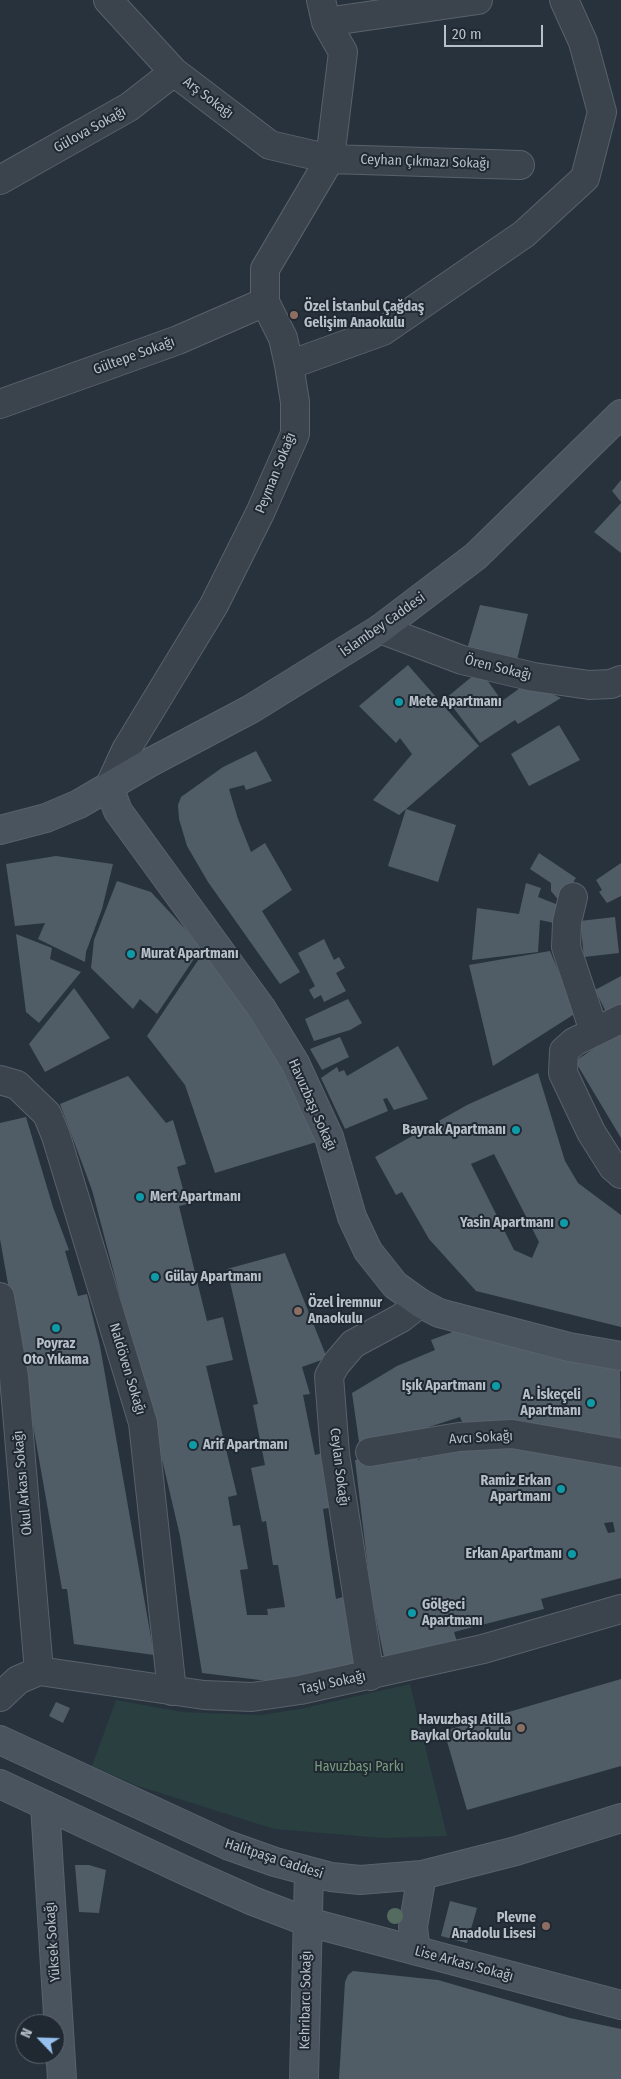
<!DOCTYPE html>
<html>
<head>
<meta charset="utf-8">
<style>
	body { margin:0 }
	#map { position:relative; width:621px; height:2079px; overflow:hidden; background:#27323d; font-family:"Fira Sans Condensed",sans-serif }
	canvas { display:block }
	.north { position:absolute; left:15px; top:2014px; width:50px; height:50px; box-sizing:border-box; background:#202932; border:1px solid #5c656e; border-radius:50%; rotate:294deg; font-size:14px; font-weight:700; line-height:20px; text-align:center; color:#b7bfc8 }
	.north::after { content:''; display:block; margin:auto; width:18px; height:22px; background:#96c0ee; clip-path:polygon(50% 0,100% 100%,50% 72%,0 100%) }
	.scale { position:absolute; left:444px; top:25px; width:99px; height:22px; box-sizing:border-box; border:2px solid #b7bfc8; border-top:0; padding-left:6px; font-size:15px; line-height:18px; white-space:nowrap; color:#b7bfc8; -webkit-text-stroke:4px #202932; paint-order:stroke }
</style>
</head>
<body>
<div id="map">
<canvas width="621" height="2079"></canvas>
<div class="north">N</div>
<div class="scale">20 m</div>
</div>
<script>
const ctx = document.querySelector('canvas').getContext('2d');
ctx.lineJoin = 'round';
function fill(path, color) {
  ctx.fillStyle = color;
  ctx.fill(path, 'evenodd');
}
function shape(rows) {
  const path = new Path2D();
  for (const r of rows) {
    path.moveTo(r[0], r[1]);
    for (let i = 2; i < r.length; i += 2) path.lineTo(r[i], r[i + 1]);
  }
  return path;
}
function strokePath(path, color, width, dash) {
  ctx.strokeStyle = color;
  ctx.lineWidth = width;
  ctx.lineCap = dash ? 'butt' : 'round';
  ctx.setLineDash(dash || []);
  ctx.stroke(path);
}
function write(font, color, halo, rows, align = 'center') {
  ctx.font = font + ' "Fira Sans Condensed",sans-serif';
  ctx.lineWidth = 4;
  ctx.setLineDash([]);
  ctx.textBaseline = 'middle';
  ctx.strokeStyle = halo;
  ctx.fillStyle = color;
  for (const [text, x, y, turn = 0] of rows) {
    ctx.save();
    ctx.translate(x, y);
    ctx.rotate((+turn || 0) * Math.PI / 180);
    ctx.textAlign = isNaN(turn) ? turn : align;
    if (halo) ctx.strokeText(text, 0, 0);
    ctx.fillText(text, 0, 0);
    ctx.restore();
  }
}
fill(shape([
	[410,1684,447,1836,383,1838,274,1829,135,1785,92,1766,116,1700,182,1712,260,1715,300,1709]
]), '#2a3f3f');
fill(shape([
	[621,480,621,502,612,491],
	[621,503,621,553,594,532],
	[480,605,528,614,516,664,467,649],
	[408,665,479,746,406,809,456,825,438,882,388,866,406,809,399,815,373,800,412,754,400,738,396,743,359,706],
	[480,670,502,701,527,683,561,698,518,724,515,720,480,743,446,698],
	[559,725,580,760,529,786,511,754],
	[256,751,272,781,246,790,244,785,229,789,238,819,251,852,265,843,292,890,262,911,300,972,280,984,208,882,187,846,179,819,178,805,181,797,223,767],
	[539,853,576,878,560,902,551,891,551,883,530,869],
	[56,856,113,864,102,909,86,952,85,962,38,939,45,923,15,926,6,864],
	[621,863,621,896,607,903,599,892,602,890,596,880],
	[117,881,151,892,202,947,157,1014,140,999,133,1009,91,968,94,940],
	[526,883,541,888,538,897,561,906,554,923,540,920,538,952,472,960,477,908,519,914],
	[615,917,619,953,584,957,580,921],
	[16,934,52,948,50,959,81,972,39,1023,26,1012],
	[324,939,334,960,339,957,345,968,336,973,346,991,324,1002,321,995,314,999,309,990,315,986,298,953],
	[205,950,260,1027,323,1140,215,1173,185,1085,147,1036],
	[550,951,576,1013,493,1066,469,965],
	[621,976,621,1006,606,1012,595,990],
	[74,988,110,1038,45,1072,29,1044],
	[348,999,362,1023,350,1030,314,1041,305,1019],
	[621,1031,621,1138,575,1061],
	[340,1037,349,1057,322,1070,310,1049],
	[398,1046,428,1099,394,1110,387,1098,383,1099,388,1111,345,1129,321,1078,337,1067,339,1072,344,1070,347,1076],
	[538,1073,565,1161,578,1183,621,1215,621,1327,476,1291,429,1239,402,1192,396,1195,375,1157,467,1105],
	[494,1154,539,1242,532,1258,514,1250,471,1164],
	[128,1076,166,1123,173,1120,186,1164,177,1167,187,1204,179,1206,198,1285,207,1321,223,1317,233,1360,206,1366,237,1495,228,1497,233,1526,240,1525,248,1569,240,1570,247,1615,268,1615,267,1609,285,1607,278,1565,273,1565,266,1521,262,1522,251,1468,265,1465,253,1405,258,1404,227,1269,285,1253,327,1358,302,1367,310,1394,303,1395,315,1455,323,1453,334,1507,323,1509,336,1599,346,1596,360,1665,320,1675,268,1681,202,1673,180,1536,153,1421,92,1190,60,1104],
	[26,1117,53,1207,69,1250,65,1251,78,1296,87,1294,100,1346,154,1655,74,1644,67,1589,62,1589,0,1239,0,1123],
	[455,1331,620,1371,621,1445,464,1426,460,1417,360,1449,352,1393,397,1366,435,1350,431,1340],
	[521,1447,621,1465,621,1578,541,1599,544,1609,454,1632,458,1645,385,1662,371,1594,355,1460,417,1451,418,1460,444,1448],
	[613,1522,615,1532,608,1533,604,1523],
	[621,1679,621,1766,467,1810,444,1731],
	[56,1702,70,1708,63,1723,49,1716],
	[75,1865,89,1865,106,1870,99,1913,79,1912],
	[450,1901,477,1908,467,1943,441,1936],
	[353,1971,438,1980,570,2018,621,2029,621,2079,339,2079,345,1982,348,1975]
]), '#505d67');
const street = shape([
	[108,0,174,72,270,145,330,159,520,165],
	[326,22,478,0],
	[0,180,129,107,174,72],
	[289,365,383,331,524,234,585,178,602,112,583,42,564,0],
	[0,404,178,340,265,302],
	[380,629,462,660,534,677,589,685,611,684,621,680],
	[109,787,126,750,214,605,260,513,295,434,295,402,289,365,283,338,265,302,265,269,330,159,343,52,326,22,321,0],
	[573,897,567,922,566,947,594,1031],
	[621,1019,574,1042,564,1051,563,1073,591,1132,613,1167,621,1174],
	[0,1080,17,1085,47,1114,56,1136,143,1423,172,1691],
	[0,1297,14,1377,39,1671],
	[370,1452,459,1437,512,1434,621,1453],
	[39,1671,204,1695,252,1697,300,1690,483,1649,621,1609],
	[370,1676,335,1454,329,1376,336,1364,353,1344,401,1318,420,1303],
	[0,1697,18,1680,39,1671]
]);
const secondary = shape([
	[109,787,118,811,262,1009,295,1063,329,1137,352,1217,368,1251,395,1285,420,1303,439,1313,569,1347,621,1356],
	[0,830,46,818,79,804,149,763,251,709,380,629,476,556,621,414],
	[0,1740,227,1845,275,1862,331,1877,360,1880,422,1875,516,1851,621,1818],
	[0,1784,188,1872,253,1901,308,1922,621,2005],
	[45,1805,62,2079],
	[416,1951,413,1927,422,1875],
	[304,2079,309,1872]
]);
strokePath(street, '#59626b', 30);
strokePath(secondary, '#59626b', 30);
strokePath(street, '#3b444d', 28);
strokePath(secondary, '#49545f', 28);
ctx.fillStyle = '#546c60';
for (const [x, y] of [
	[395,1916]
]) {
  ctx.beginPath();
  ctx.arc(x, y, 8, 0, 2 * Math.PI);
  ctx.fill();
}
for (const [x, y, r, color] of [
	[294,315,5,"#8d6e63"],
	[399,702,5,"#0f9aa8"],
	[131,954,5,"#0f9aa8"],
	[516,1130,5,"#0f9aa8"],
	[140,1197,5,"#0f9aa8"],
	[564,1223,5,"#0f9aa8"],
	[155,1277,5,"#0f9aa8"],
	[298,1311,5,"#8d6e63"],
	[56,1328,5,"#0f9aa8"],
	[496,1386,5,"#0f9aa8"],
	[591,1403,5,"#0f9aa8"],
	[193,1445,5,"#0f9aa8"],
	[561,1489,5,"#0f9aa8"],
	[572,1554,5,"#0f9aa8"],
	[412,1613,5,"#0f9aa8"],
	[521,1728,5,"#8d6e63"],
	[546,1926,5,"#8d6e63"]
]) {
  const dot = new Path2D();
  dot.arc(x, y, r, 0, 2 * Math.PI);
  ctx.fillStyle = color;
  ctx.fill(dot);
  strokePath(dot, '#202932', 2);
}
write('14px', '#b7bfc8', '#202932', [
	["Arş Sokağı",208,98,37],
	["Gülova Sokağı",90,130,-29],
	["Ceyhan Çıkmazı Sokağı",425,162,2],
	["Gültepe Sokağı",134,356,-20],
	["Peyman Sokağı",276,473,-68],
	["İslambey Caddesi",383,625,-35],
	["Ören Sokağı",498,668,14],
	["Havuzbaşı Sokağı",312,1105,66],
	["Naldöven Sokağı",127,1369,73],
	["Avcı Sokağı",481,1438,-3],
	["Ceylan Sokağı",339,1467,83],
	["Okul Arkası Sokağı",23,1483,-95],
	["Taşlı Sokağı",333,1683,-12],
	["Halitpaşa Caddesi",274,1859,18],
	["Yüksek Sokağı",53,1942,-94],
	["Lise Arkası Sokağı",464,1964,15],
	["Kehribarcı Sokağı",306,2000,-89]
]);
write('bold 14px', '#b7bfc8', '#202932', [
	["Özel İstanbul Çağdaş",304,307],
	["Gelişim Anaokulu",304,323],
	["Mete Apartmanı",409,702],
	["Murat Apartmanı",141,954],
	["Bayrak Apartmanı",506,1130,"right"],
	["Mert Apartmanı",150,1197],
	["Yasin Apartmanı",554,1223,"right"],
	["Gülay Apartmanı",165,1277],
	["Özel İremnur",308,1303],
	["Anaokulu",308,1319],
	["Poyraz",56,1344,"center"],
	["Oto Yıkama",56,1360,"center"],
	["Işık Apartmanı",486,1386,"right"],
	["A. İskeçeli",581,1395,"right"],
	["Apartmanı",581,1411,"right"],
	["Arif Apartmanı",203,1445],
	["Ramiz Erkan",551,1481,"right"],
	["Apartmanı",551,1497,"right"],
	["Erkan Apartmanı",562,1554,"right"],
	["Gölgeci",422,1605],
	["Apartmanı",422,1621],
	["Havuzbaşı Atilla",511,1720,"right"],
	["Baykal Ortaokulu",511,1736,"right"],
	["Plevne",536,1918,"right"],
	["Anadolu Lisesi",536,1934,"right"]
], 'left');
write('14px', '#789b7d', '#202932', [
	["Havuzbaşı Parkı",359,1767]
]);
</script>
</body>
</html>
